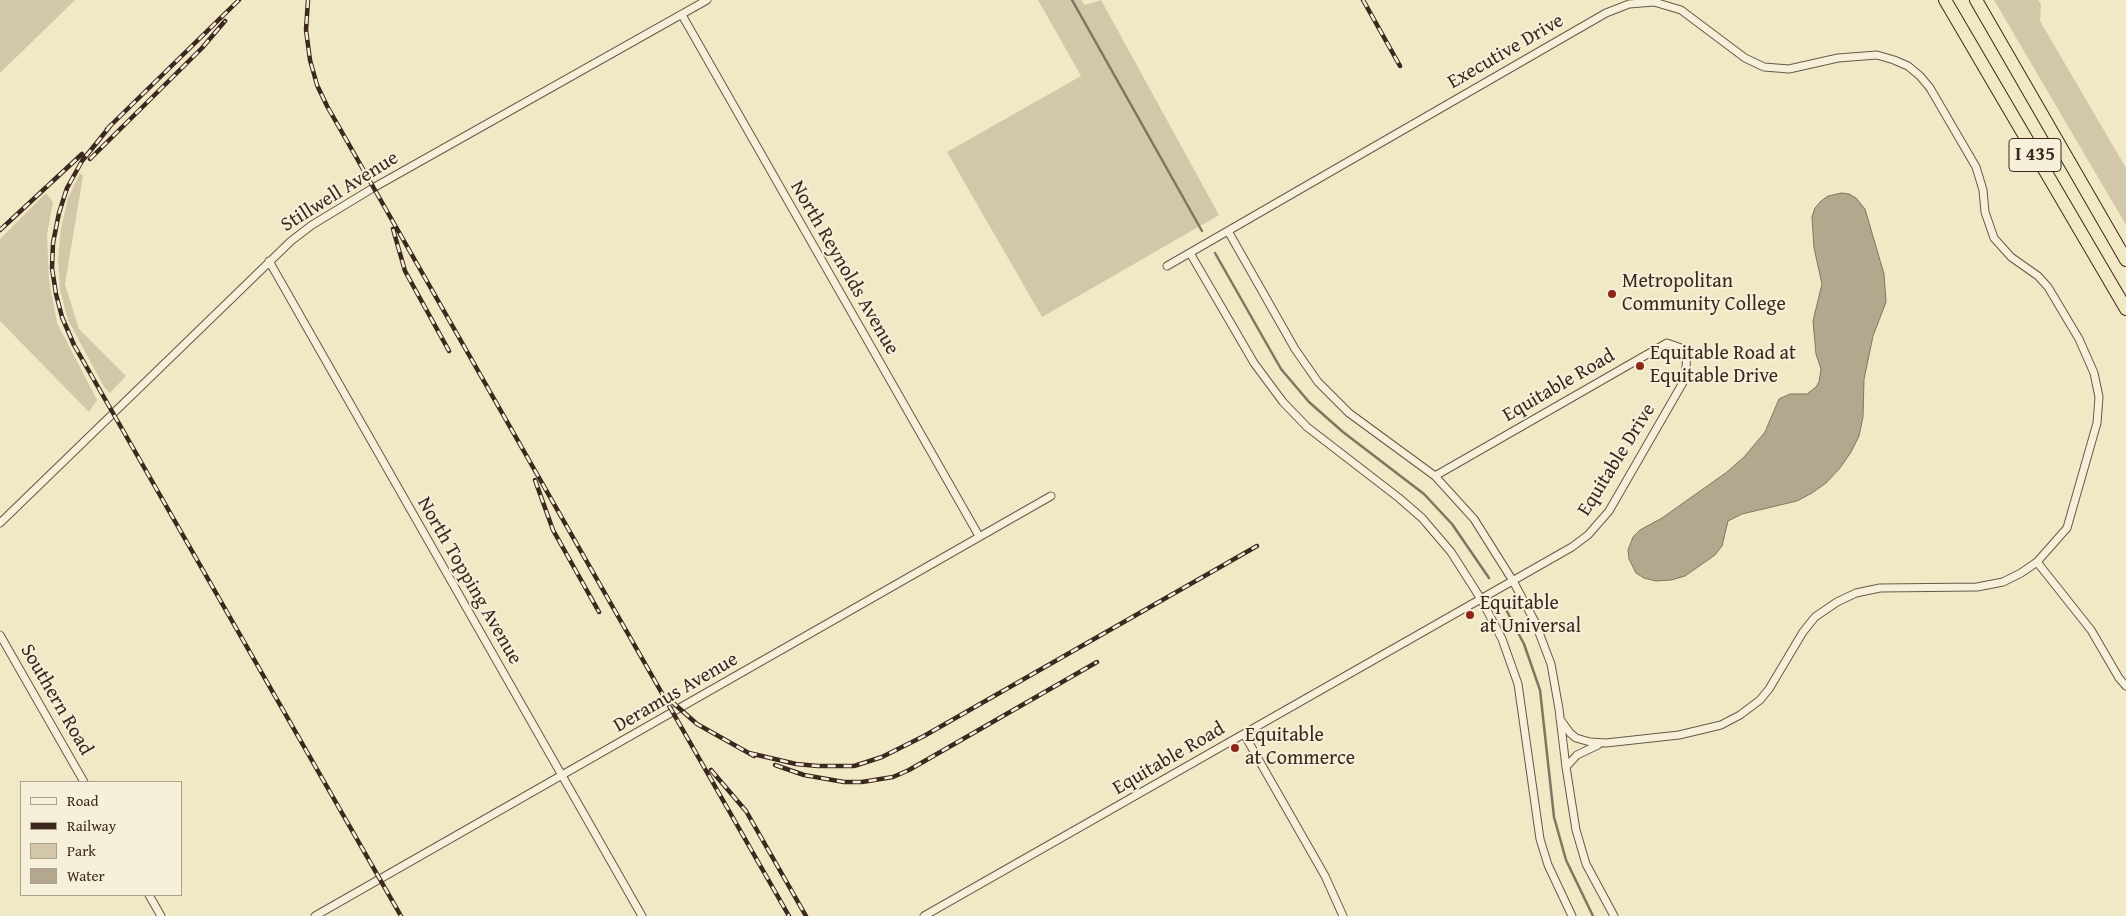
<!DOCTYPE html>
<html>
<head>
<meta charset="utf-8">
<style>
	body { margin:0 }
	#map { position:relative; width:2126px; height:916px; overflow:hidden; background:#f1e8c6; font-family:"Gentium Book Plus",serif }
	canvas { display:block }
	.legend { position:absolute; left:20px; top:781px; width:162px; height:115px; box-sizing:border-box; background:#f6f0da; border:1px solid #aca08f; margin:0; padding:6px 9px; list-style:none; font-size:15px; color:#3c281e }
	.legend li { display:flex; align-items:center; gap:10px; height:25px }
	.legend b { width:25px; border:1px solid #aca08f }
</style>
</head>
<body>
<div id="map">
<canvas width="2126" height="916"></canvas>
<ul class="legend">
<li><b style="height:6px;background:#f6f0da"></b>Road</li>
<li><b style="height:6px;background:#3c281e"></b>Railway</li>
<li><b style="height:14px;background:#d2c7a9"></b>Park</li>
<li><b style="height:14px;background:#b3a78d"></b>Water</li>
</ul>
</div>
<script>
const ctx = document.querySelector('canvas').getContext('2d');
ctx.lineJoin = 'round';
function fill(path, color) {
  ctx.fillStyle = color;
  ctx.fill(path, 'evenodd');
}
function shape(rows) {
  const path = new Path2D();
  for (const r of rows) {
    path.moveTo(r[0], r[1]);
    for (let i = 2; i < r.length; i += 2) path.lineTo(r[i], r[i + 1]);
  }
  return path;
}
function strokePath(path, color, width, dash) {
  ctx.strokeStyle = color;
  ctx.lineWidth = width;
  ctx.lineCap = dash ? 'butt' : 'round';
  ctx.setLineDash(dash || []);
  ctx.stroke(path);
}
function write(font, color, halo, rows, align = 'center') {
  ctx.font = font + ' "Gentium Book Plus",serif';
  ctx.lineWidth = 4;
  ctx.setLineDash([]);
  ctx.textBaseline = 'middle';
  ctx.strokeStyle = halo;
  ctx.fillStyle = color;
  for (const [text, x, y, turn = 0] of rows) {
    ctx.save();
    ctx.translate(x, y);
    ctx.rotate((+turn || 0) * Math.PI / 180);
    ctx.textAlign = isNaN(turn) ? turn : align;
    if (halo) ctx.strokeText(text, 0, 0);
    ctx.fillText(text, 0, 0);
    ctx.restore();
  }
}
fill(shape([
	[0,0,75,0,0,73],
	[1038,0,1081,0,1085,5,1101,0,1219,215,1042,317,947,152,1081,76],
	[1994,0,2038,0,2041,4,2040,21,2126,168,2126,225],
	[80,173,83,176,65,284,79,329,126,376,110,393,104,387,68,320,60,290,58,260,61,228,68,198],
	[46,193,53,202,47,234,49,280,57,323,97,400,89,412,0,321,0,239]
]), '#d2c7a9');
const water = shape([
	[1842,193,1849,194,1856,198,1865,209,1884,274,1886,302,1873,336,1864,379,1863,417,1859,436,1851,452,1840,468,1826,483,1812,493,1797,501,1742,514,1728,521,1722,546,1715,555,1685,576,1671,580,1656,581,1644,578,1636,573,1629,559,1628,550,1633,537,1640,530,1662,518,1727,472,1745,456,1765,432,1779,399,1790,394,1807,394,1816,387,1819,382,1821,369,1816,354,1813,321,1822,284,1814,248,1812,217,1815,208,1821,201,1828,196,1842,193]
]);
fill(water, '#b3a78d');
strokePath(water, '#837461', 1);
strokePath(shape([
	[1072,0,1202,231],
	[1215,253,1281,369,1309,402,1343,432,1424,494,1452,524,1489,578],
	[1501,600,1524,644,1540,690,1554,817,1566,860,1593,916]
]), '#837461', 2.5);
const street = shape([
	[682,15,979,536],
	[1228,231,1295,349,1318,382,1349,413,1435,476,1474,519,1513,581,1535,622,1551,664,1559,709,1566,767,1576,830,1586,864,1614,916],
	[1190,253,1254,363,1283,402,1307,427,1399,498,1422,518,1451,552,1481,599,1502,639,1518,684,1540,839,1548,865,1572,916],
	[269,261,642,916],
	[1167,266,1606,13,1629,4,1654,2,1681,10,1745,58,1764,67,1789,69,1838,58,1877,55,1894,60,1908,66,1920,76,1930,88,1976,167,1983,190,1985,212,1994,238,2011,257,2038,276,2048,287,2079,339,2094,373,2099,397,2097,423,2067,528,2037,562,2021,573,2003,582,1977,587,1880,588,1856,593,1837,602,1815,617,1803,632,1769,689,1760,700,1740,715,1721,725,1679,735,1606,743,1590,742,1576,738,1570,733,1560,719],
	[0,523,291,241,312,225,373,188,707,0],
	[2037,562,2091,630,2119,678,2126,686],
	[0,635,84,782],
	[1244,734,1325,876,1343,916],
	[1566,767,1577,755,1598,745],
	[149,895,161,916],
	[315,916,1051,496],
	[924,916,1572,547,1588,535,1609,511,1685,379,1687,354,1681,348,1667,343,1435,476]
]);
const highway = shape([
	[1945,0,2126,309],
	[1976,0,2126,260]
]);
strokePath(street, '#695848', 9);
strokePath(highway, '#3c281e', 14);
strokePath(street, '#f6f0da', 7);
strokePath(highway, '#f1e8c6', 12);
const rail = shape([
	[308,0,306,30,310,60,317,85,327,106,789,916],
	[1363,0,1400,66],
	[111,125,82,161,67,188,59,213,53,243,52,268,56,294,62,317,74,345,401,916],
	[107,129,239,0],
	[90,159,202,48,225,21],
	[393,229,405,271,449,351],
	[0,230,82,154],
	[535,480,553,530,599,612],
	[671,701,697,724,754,756],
	[749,753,796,764,818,766,854,766,882,757,924,736,1257,546],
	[775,765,804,775,844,782,862,782,893,777,909,770,1097,662],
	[711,770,746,811,806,916]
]);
strokePath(rail, '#3c281e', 4.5);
strokePath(rail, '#f6f0da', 2.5, [8]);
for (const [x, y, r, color] of [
	[1612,294,5,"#8f2418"],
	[1640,366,5,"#8f2418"],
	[1470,615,5,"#8f2418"],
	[1235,748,5,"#8f2418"]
]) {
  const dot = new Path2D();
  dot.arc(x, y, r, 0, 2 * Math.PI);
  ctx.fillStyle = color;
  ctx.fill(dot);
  strokePath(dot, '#f6f0da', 2);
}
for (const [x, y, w] of [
	[2035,155,52]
]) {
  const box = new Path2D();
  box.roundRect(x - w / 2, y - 16.5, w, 33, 4);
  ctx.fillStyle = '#f6f0da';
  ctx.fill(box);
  strokePath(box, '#3c281e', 1);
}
write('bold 19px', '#3c281e', null, [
	["I 435",2035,155]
]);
write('20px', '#3c281e', '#f6f0da', [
	["Executive Drive",1506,52,-30],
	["Stillwell Avenue",340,192,-32],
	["North Reynolds Avenue",844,268,60],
	["Equitable Road",1559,386,-30],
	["Equitable Drive",1617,460,-58],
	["North Topping Avenue",469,581,60],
	["Deramus Avenue",676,693,-30],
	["Southern Road",56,700,60],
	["Equitable Road",1169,759,-30]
]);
write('20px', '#3c281e', '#f6f0da', [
	["Metropolitan",1622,282],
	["Community College",1622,305],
	["Equitable Road at",1650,354],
	["Equitable Drive",1650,377],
	["Equitable",1480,604],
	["at Universal",1480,627],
	["Equitable",1245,736],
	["at Commerce",1245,759]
], 'left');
</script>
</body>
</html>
